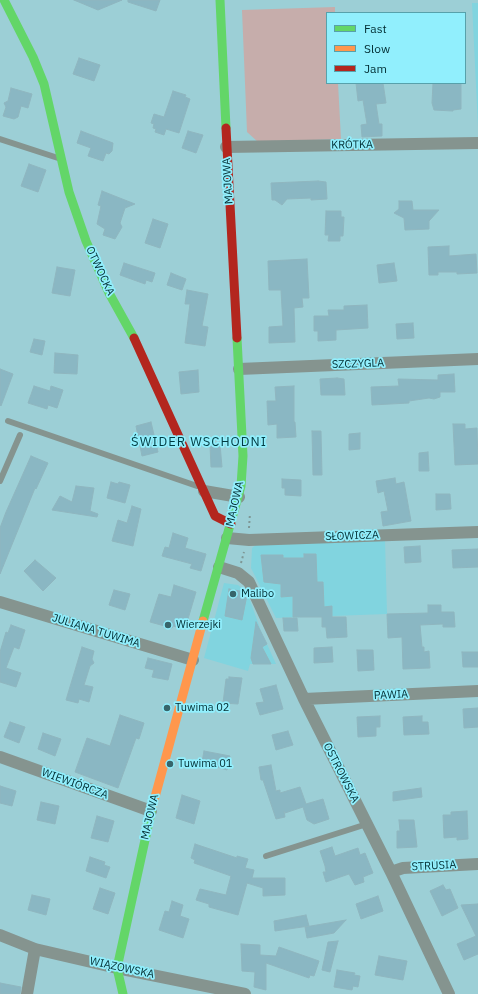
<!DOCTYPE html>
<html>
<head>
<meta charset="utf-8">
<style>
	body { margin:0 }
	#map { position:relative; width:478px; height:994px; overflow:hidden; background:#9ccfd6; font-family:"IBM Plex Sans",sans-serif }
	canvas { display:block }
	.legend { position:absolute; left:326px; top:12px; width:140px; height:72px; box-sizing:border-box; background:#91effd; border:1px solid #57a1ab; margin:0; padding:5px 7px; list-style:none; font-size:12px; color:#002c31 }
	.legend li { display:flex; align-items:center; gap:8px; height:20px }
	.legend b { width:20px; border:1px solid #57a1ab }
</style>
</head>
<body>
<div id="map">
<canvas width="478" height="994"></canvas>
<ul class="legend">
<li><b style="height:5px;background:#63d668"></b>Fast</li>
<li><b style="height:5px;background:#ff974d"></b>Slow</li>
<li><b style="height:5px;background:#b3261e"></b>Jam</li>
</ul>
</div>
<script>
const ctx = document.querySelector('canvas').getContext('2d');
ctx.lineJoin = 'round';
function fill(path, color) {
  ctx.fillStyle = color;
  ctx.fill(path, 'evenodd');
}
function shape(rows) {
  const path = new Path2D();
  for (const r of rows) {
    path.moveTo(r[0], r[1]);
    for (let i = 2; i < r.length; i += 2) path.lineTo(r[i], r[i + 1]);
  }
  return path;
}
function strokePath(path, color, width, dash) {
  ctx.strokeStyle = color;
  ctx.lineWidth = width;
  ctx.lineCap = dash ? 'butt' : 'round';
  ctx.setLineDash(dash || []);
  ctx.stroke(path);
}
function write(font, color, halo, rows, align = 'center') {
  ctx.font = font + ' "IBM Plex Sans",sans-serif';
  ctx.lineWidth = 3.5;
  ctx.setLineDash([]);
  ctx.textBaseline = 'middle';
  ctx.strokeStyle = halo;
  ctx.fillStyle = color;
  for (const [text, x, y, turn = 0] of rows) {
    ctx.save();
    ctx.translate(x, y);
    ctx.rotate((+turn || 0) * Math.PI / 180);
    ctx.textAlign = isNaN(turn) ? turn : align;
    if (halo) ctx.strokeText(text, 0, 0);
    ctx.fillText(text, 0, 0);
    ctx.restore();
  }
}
fill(shape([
	[472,3,478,3,478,127],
	[385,540,387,614,276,618,251,568,252,548,256,545],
	[224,583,238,585,247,592,261,631,276,664,250,664,248,671,204,658]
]), '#81d4df');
fill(shape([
	[335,7,335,13,327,13,327,83,338,83,341,139,258,142,247,132,242,10]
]), '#c6adab');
const building = shape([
	[74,0,122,0,98,10,74,0],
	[128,0,160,0,156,11,128,2,128,0],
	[79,58,100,65,94,81,73,74,79,58],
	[356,83,383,83,386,103,376,104,379,124,382,124,382,136,362,137,361,125,367,124,363,100,358,101,356,83],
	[433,83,461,83,461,109,453,110,453,111,434,110,432,103,433,83],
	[11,88,32,94,28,108,21,106,18,117,14,119,3,116,6,107,4,103,8,101,11,88],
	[173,91,186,95,185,97,190,99,179,133,166,129,164,135,155,132,156,129,153,128,154,124,151,123,154,114,164,117,173,91],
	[81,131,113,143,112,151,109,154,106,153,103,161,88,156,91,148,77,143,81,131],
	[188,131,203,135,196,153,182,148,188,131],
	[29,164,46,170,38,192,21,186,29,164],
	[318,181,326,182,327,199,311,200,311,198,287,199,282,205,275,200,272,200,271,183,318,181],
	[102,191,135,204,125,208,120,223,122,227,115,239,103,235,105,229,97,224,101,206,98,205,102,191],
	[399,201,412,201,413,210,439,210,429,221,429,229,405,230,404,218,394,213,399,209,399,201],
	[326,211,341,211,341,217,344,217,343,236,340,236,340,241,328,241,329,235,325,235,326,211],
	[153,219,168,224,160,248,145,243,153,219],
	[449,246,449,256,476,254,477,273,457,274,457,272,438,272,438,275,429,275,428,247,449,246],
	[307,259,309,298,302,298,303,307,294,308,295,342,269,343,269,327,283,326,281,290,269,290,268,261,307,259],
	[124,263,155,273,152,282,146,280,145,284,120,275,124,263],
	[394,263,397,281,379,283,377,265,394,263],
	[57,267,75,270,70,296,52,293,57,267],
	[171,273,186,279,182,290,167,285,171,273],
	[187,290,208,294,202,326,208,327,205,346,185,343,190,304,185,304,187,290],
	[367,305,368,328,336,330,336,340,318,341,318,331,314,331,314,316,329,316,328,310,344,310,344,306,367,305],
	[413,323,414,338,397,339,396,324,413,323],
	[34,339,45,341,42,355,30,352,34,339],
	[55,353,78,355,77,374,54,373,55,353],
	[0,369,13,374,1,406,0,405,0,369],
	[198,370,199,392,181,394,179,372,198,370],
	[454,374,455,392,440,392,440,397,434,399,429,398,409,401,409,403,372,405,371,387,399,386,398,379,438,380,438,375,454,374],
	[337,378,344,379,345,395,321,395,320,379,337,378],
	[34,386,50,391,51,386,63,390,57,408,48,405,47,409,28,403,34,386],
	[294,386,294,422,295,422,296,437,277,438,277,424,268,425,267,401,276,401,275,387,294,386],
	[151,422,158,452,142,456,136,426,151,422],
	[453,424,465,424,465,429,477,428,478,464,455,465,453,424],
	[312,431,321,431,322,475,313,475,312,431],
	[360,433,360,449,349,450,349,434,360,433],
	[220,444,222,467,211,467,210,445,220,444],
	[428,452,429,471,419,471,419,453,428,452],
	[31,456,48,463,36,489,35,488,0,574,0,528,6,512,31,456],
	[395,478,396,484,404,482,411,521,383,526,381,512,388,511,384,491,378,493,376,481,395,478],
	[282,479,301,480,301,496,285,495,285,488,282,488,282,479],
	[111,482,118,484,119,482,130,485,125,503,107,498,111,482],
	[76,486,94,488,90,511,98,514,97,517,52,510,60,496,72,502,76,486],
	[436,494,450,494,451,509,436,510,436,494],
	[132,506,141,509,133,546,112,541,118,520,127,523,132,506],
	[173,533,188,538,185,548,206,554,201,571,190,568,192,564,162,556,165,547,169,548,173,533],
	[420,546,421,562,405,563,404,547,420,546],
	[478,549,478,567,453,568,452,550,478,549],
	[304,554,316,554,317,582,323,582,324,607,332,606,332,617,346,617,347,637,327,638,326,627,322,627,322,617,293,617,293,596,281,597,281,584,264,582,261,555,283,555,283,558,304,558,304,554],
	[35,560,56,578,43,591,24,571,35,560],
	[174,585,196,592,185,629,173,626,172,628,150,622,159,594,171,597,174,585],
	[229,589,245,592,247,595,242,620,225,616,229,589],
	[114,590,130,594,125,610,109,605,114,590],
	[428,605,441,605,441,612,454,612,455,627,443,627,443,624,420,625,422,647,424,647,424,652,429,651,430,668,403,669,402,637,388,638,387,614,428,613,428,605],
	[283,618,297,618,298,631,284,631,283,618],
	[256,622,267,644,262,647,271,664,253,664,251,658,256,622],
	[11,625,25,630,19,649,14,647,6,668,21,673,16,687,0,682,0,652,6,632,8,633,11,625],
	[82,647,94,651,92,659,94,663,90,666,84,685,93,687,89,702,79,699,78,703,66,700,82,647],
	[332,647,333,662,314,663,314,648,332,647],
	[357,650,373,650,374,670,358,671,357,650],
	[462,652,478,652,478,667,463,667,462,652],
	[148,658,172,664,168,680,152,677,154,670,145,668,148,658],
	[229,677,242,678,238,704,223,703,226,679,229,679,229,677],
	[276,685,283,709,260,715,256,703,264,702,260,689,276,685],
	[478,708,478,727,464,728,463,709,478,708],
	[120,715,144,723,139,739,136,738,118,788,75,772,87,738,110,746,120,715],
	[380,716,380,727,376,727,376,736,358,737,357,717,380,716],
	[422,716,422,722,428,722,429,734,404,735,403,717,422,716],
	[10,722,25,727,19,743,4,737,10,722],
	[288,731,293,745,276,750,272,735,288,731],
	[43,733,61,739,55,756,38,749,43,733],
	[204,751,230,756,227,770,202,762,204,751],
	[271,765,276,791,280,790,280,793,300,787,306,804,323,799,329,819,314,824,307,820,303,807,285,813,284,811,285,817,276,819,263,780,261,780,259,767,271,765],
	[0,786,16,791,12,806,0,803,0,786],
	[421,788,422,797,393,801,393,792,421,788],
	[182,795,200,801,194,824,176,818,182,795],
	[41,802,59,806,55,824,37,820,41,802],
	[467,811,468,839,457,840,457,837,444,838,443,815,451,815,451,812,467,811],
	[97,816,114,821,108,842,91,838,97,816],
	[399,820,414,820,417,847,397,848,397,831,400,831,399,820],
	[195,844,237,858,237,856,248,859,245,868,254,870,252,878,285,878,285,895,263,896,263,888,247,883,238,915,209,907,209,904,196,900,200,889,226,895,231,876,194,863,195,860,191,858,195,844],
	[332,847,335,856,358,848,360,855,365,853,373,873,363,877,364,882,355,885,349,874,326,882,323,872,326,872,325,866,320,851,332,847],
	[90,857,105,862,104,865,110,867,106,878,86,871,90,857],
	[443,885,446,890,450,889,458,908,442,916,430,891,443,885],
	[100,888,115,893,108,914,93,909,100,888],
	[32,895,50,899,46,915,28,910,32,895],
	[378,896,383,911,361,919,356,904,378,896],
	[172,901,183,905,180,916,189,919,183,938,159,930,165,911,169,912,172,901],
	[478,904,478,954,464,960,457,944,476,936,461,905,478,904],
	[306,915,309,926,275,931,274,921,306,915],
	[346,920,334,933,307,938,305,927,346,920],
	[338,941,330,972,322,970,328,942,338,941],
	[241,944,260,945,260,955,276,956,279,947,319,961,314,976,310,975,309,978,266,963,266,990,254,987,255,972,242,971,241,944],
	[379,956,407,961,403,980,375,975,379,956],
	[337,970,355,973,354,975,360,976,358,987,353,986,352,990,334,987,337,970],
	[0,983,21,987,20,994,0,994,0,983]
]);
fill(building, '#8ab7c3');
strokePath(building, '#8fb6bf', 1);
strokePath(shape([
	[249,528,250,513],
	[241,563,244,552]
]), '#7e9796', 2, [2, 3]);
strokePath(shape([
	[0,139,58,158],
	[8,421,197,486],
	[0,481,20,435],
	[266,856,367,824]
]), '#85948f', 6);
strokePath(shape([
	[226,147,478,143],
	[239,369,478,359],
	[204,491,239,497],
	[227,538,249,540,478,532],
	[219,567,238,573,249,582,304,699,391,872,449,994],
	[0,602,193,660],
	[304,699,478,691],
	[0,757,151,811],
	[391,872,403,868,478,864],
	[0,935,35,949,117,968,245,994],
	[27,994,35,949]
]), '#85948f', 12);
strokePath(shape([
	[4,0,33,57,44,84,69,192,86,241,109,293,134,338],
	[220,0,226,128],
	[203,621,241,486,243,456,237,338],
	[123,994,117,968,152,808]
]), '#63d668', 9);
strokePath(shape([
	[152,808,203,621]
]), '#ff974d', 9);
strokePath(shape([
	[226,128,237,338],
	[134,338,215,516,231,524]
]), '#b3261e', 9);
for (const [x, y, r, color] of [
	[233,594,4,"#37656b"],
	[168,625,4,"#37656b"],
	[167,708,4,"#37656b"],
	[170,764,4,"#37656b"]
]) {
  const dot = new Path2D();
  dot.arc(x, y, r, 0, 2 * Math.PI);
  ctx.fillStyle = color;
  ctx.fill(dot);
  strokePath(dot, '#91effd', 1.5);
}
write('11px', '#002c31', '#91effd', [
	["KRÓTKA",352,145,-1],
	["MAJOWA",228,181,-93],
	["OTWOCKA",100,271,65],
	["SZCZYGLA",358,364,-2],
	["MAJOWA",235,504,-77],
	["SŁOWICZA",352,536,-2],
	["JULIANA TUWIMA",96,631,17],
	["PAWIA",391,695,-3],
	["OSTROWSKA",341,773,63],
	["WIEWIÓRCZA",75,784,20],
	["MAJOWA",150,817,-77],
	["STRUSIA",434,866,-3],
	["WIĄZOWSKA",122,968,12]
]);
write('11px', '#002c31', '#91effd', [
	["Malibo",241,594],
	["Wierzejki",176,625],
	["Tuwima 02",175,708],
	["Tuwima 01",178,764]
], 'left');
ctx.letterSpacing = '1px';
write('13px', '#003b42', '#91effd', [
	["ŚWIDER WSCHODNI",199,442]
]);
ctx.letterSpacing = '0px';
</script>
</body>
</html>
